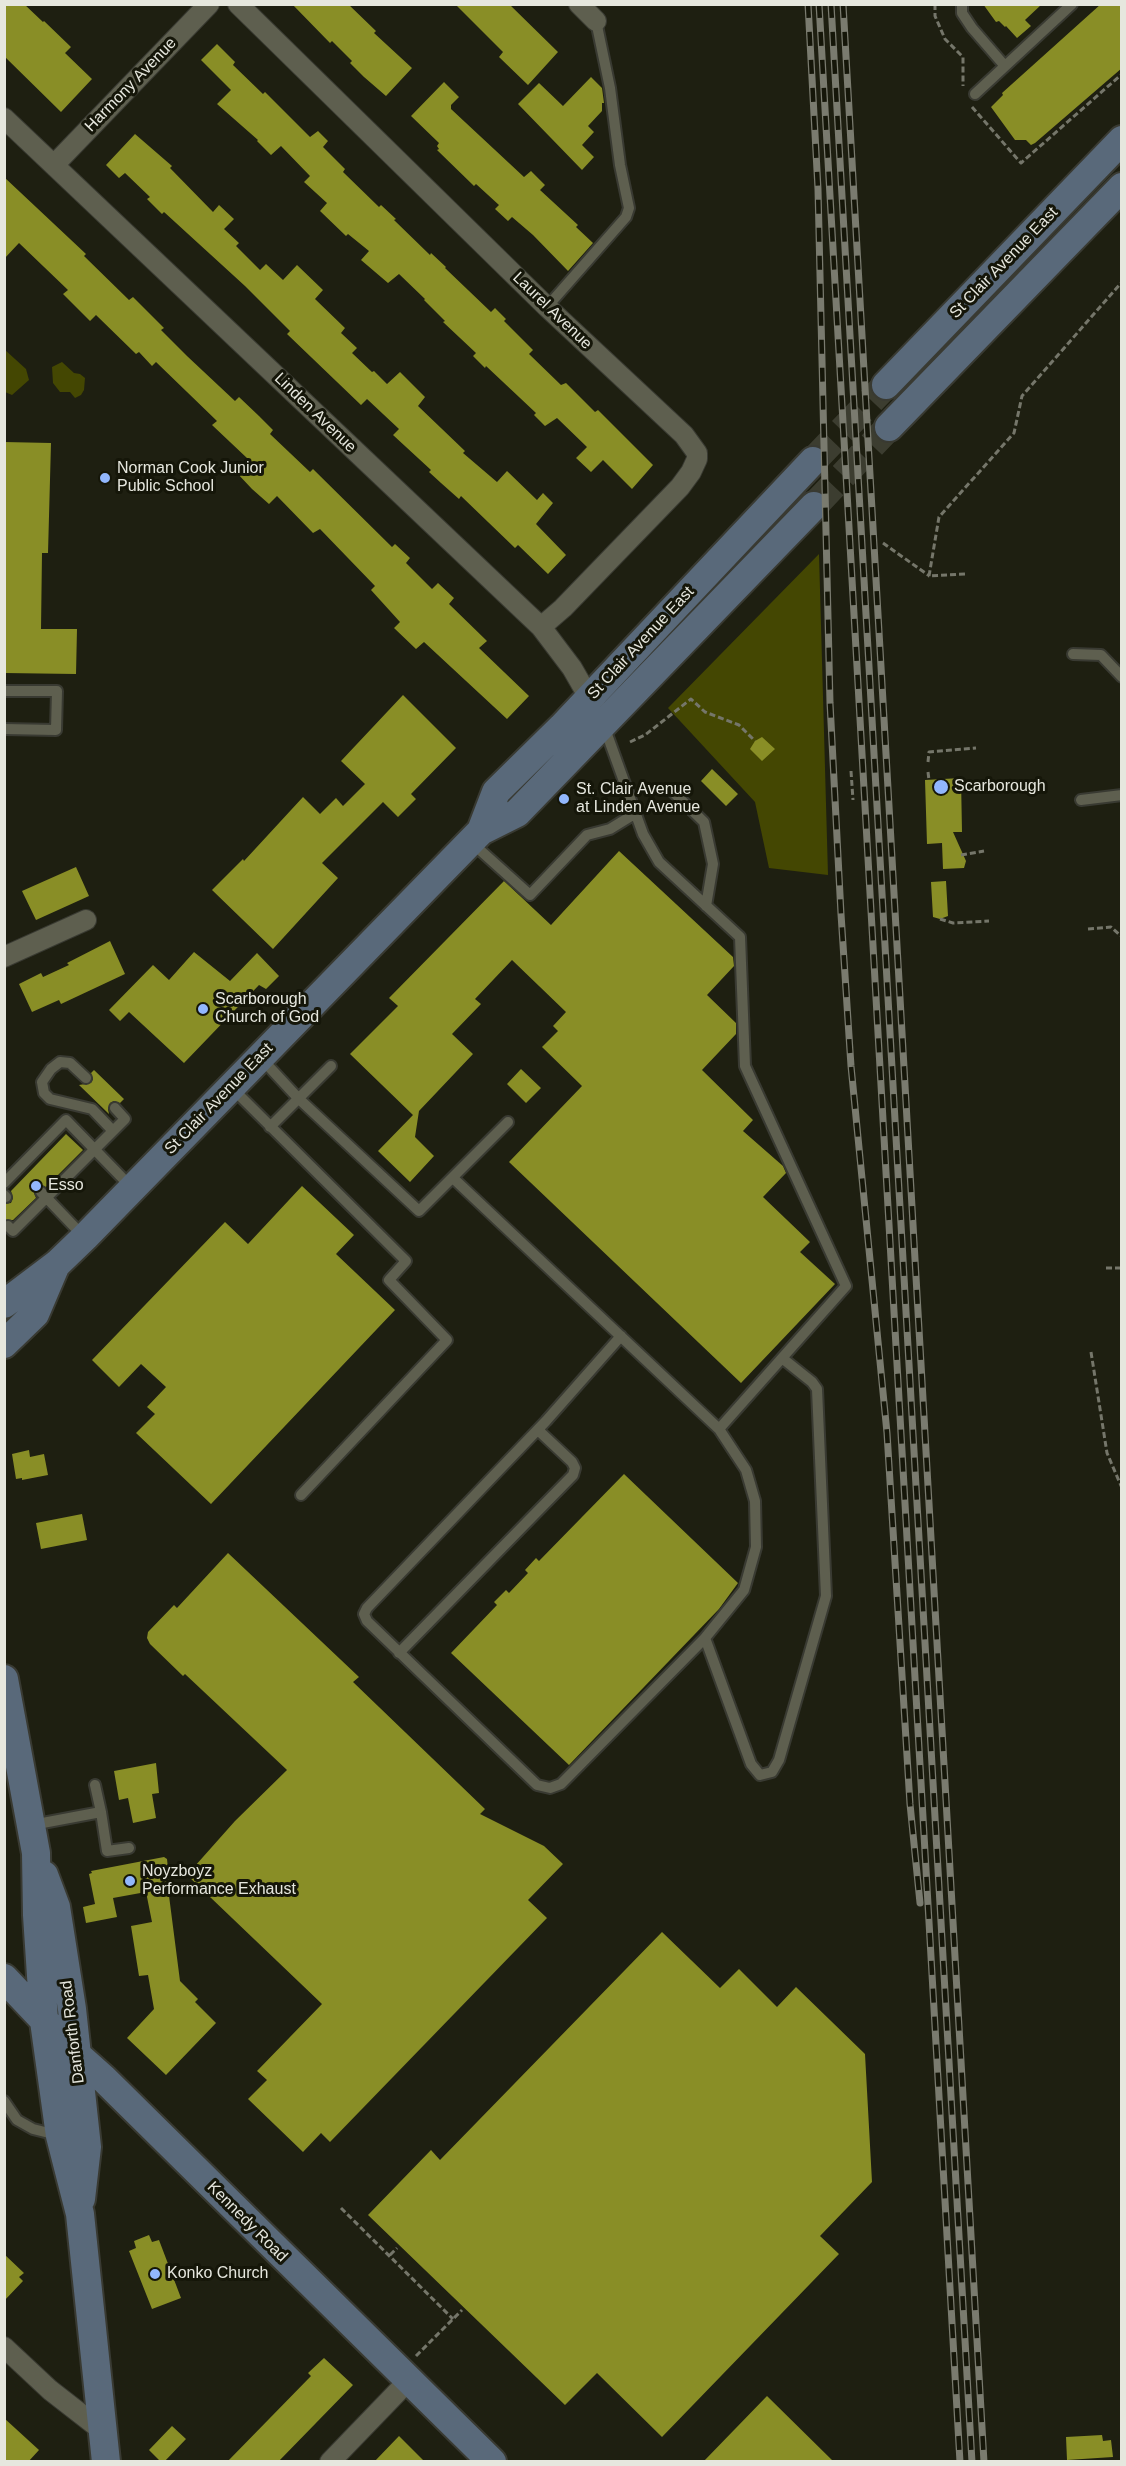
<!DOCTYPE html>
<html>
<head>
<meta charset="utf-8">
<style>
	body { margin:0 }
	#map { position:relative; width:1126px; height:2466px; overflow:hidden; background:#1e1f11; font-family:Arial,sans-serif }
	canvas { display:block }
	.frame { position:absolute; inset:0; border:6px solid #e6e7de; pointer-events:none }
</style>
</head>
<body>
<div id="map">
<canvas width="1126" height="2466"></canvas>
<div class="frame"></div>
</div>
<script>
const ctx = document.querySelector('canvas').getContext('2d');
ctx.lineJoin = 'round';
function fill(path, color) {
  ctx.fillStyle = color;
  ctx.fill(path, 'evenodd');
}
function shape(rows) {
  const path = new Path2D();
  for (const r of rows) {
    path.moveTo(r[0], r[1]);
    for (let i = 2; i < r.length; i += 2) path.lineTo(r[i], r[i + 1]);
  }
  return path;
}
function strokePath(path, color, width, dash) {
  ctx.strokeStyle = color;
  ctx.lineWidth = width;
  ctx.lineCap = dash ? 'butt' : 'round';
  ctx.setLineDash(dash || []);
  ctx.stroke(path);
}
function write(font, color, halo, rows, align = 'center') {
  ctx.font = font + ' Arial,sans-serif';
  ctx.lineWidth = 6;
  ctx.setLineDash([]);
  ctx.textBaseline = 'middle';
  ctx.strokeStyle = halo;
  ctx.fillStyle = color;
  for (const [text, x, y, turn = 0] of rows) {
    ctx.save();
    ctx.translate(x, y);
    ctx.rotate((+turn || 0) * Math.PI / 180);
    ctx.textAlign = isNaN(turn) ? turn : align;
    if (halo) ctx.strokeText(text, 0, 0);
    ctx.fillText(text, 0, 0);
    ctx.restore();
  }
}
fill(shape([
	[4,349,26,369,29,380,12,395,5,392],
	[62,362,74,373,80,374,85,378,84,390,81,395,75,398,70,392,60,392,53,383,52,367],
	[819,554,828,875,769,868,755,802,668,708]
]), '#444702');
fill(shape([
	[4,4,24,4,43,22,44,21,71,47,65,53,92,79,61,112,4,56],
	[292,4,348,4,376,31,374,33,412,68,386,96,364,77,350,63,352,61,332,41,330,43],
	[455,4,509,4,558,52,528,85,499,57,503,52],
	[983,4,1042,4,1025,20,1031,26,1017,38,1006,26,1005,27,999,21,996,22],
	[1101,4,1122,4,1122,68,1035,143,1031,145,1026,140,1015,140,991,107,1003,95,1002,93],
	[217,44,235,62,233,65,263,94,265,92,310,137,318,131,328,141,323,147,345,169,343,172,379,207,381,205,396,219,394,220,430,255,431,253,446,267,445,268,491,312,495,308,506,319,504,321,533,350,529,354,561,385,566,383,595,412,598,410,653,465,632,489,603,460,591,472,576,458,587,447,557,418,545,426,534,415,536,413,486,366,485,368,473,356,476,353,443,322,445,321,424,300,425,299,399,274,388,283,361,260,369,251,348,234,346,236,320,211,327,203,304,182,310,176,281,146,271,155,257,141,258,140,217,104,231,90,201,60],
	[591,77,602,88,604,103,602,103,602,111,588,126,594,132,582,145,594,157,582,170,518,104,539,83,563,106],
	[444,82,459,97,451,105,451,109,524,177,531,171,545,185,540,190,578,225,576,227,593,243,568,271,533,235,512,217,508,221,495,209,499,205,476,184,474,186,437,150,439,149,437,146,439,143,411,116],
	[135,134,172,166,170,168,213,212,219,205,234,219,224,229,239,243,236,246,260,270,266,264,283,280,297,265,323,290,315,299,345,328,341,333,357,348,352,353,372,372,374,371,387,384,400,372,425,397,418,406,465,451,463,453,497,482,507,471,537,500,543,493,553,503,536,524,566,555,548,574,518,545,515,548,461,496,459,499,441,483,429,472,431,470,393,435,399,429,367,399,361,405,287,334,290,331,245,286,164,212,162,214,147,199,150,197,125,173,119,178,106,165],
	[4,177,86,254,84,256,129,300,133,297,164,328,161,330,187,356,235,401,239,397,259,416,273,430,270,434,310,472,313,469,392,547,395,544,410,558,406,563,432,589,438,583,454,598,449,604,487,641,479,648,529,696,507,719,424,642,416,649,394,628,400,622,371,590,375,586,320,529,313,533,277,496,269,504,252,489,236,472,248,459,212,425,217,421,156,362,152,366,139,352,136,354,96,315,90,321,63,294,68,290,19,243,4,259],
	[4,442,51,443,48,553,42,553,41,629,77,629,76,674,4,673],
	[403,695,456,748,411,794,416,799,398,817,383,802,322,863,338,878,273,949,212,890,243,859,244,861,303,797,320,814,336,798,343,806,365,784,341,761],
	[762,737,775,749,762,761,750,749,755,741],
	[712,769,738,794,726,806,701,781],
	[961,778,962,832,953,832,966,861,964,868,943,869,942,843,927,844,925,780],
	[619,851,733,957,734,966,707,995,736,1023,736,1034,702,1070,753,1120,743,1131,783,1166,786,1173,763,1197,810,1242,800,1252,835,1284,741,1383,509,1162,582,1086,542,1047,558,1031,553,1026,566,1012,512,960,475,999,481,1004,452,1034,473,1054,419,1111,415,1137,434,1156,410,1182,378,1151,413,1115,350,1054,398,1006,389,998,504,881,551,925],
	[76,867,89,896,36,920,22,891],
	[946,881,948,916,940,919,933,917,931,882],
	[110,941,125,974,61,1004,59,1000,32,1012,19,984,41,973,43,977,69,965,67,963],
	[194,952,230,981,257,953,279,976,266,989,259,985,184,1063,129,1012,120,1021,109,1010,153,965,169,980],
	[521,1069,541,1088,526,1103,507,1084],
	[94,1070,124,1099,120,1103,114,1101,110,1103,108,1109,109,1114,79,1085,91,1083,93,1079,91,1073],
	[66,1134,83,1150,46,1187,40,1185,35,1187,34,1193,36,1198,13,1220,4,1220,4,1204,11,1203,13,1198,11,1191],
	[302,1186,354,1235,336,1254,395,1310,211,1504,136,1433,155,1414,147,1407,166,1387,141,1364,119,1387,92,1360,225,1222,248,1244],
	[29,1450,30,1457,44,1454,48,1475,22,1480,22,1478,16,1479,12,1454],
	[624,1474,738,1583,719,1609,569,1765,451,1653,497,1605,494,1602,506,1590,509,1593,528,1573,525,1570,536,1558,539,1561],
	[82,1514,87,1540,41,1549,36,1523],
	[228,1553,359,1677,353,1682,485,1809,480,1814,544,1846,563,1864,528,1900,547,1918,330,2142,321,2133,303,2152,248,2099,267,2080,257,2071,322,2004,187,1875,235,1821,287,1770,185,1674,183,1676,150,1644,147,1638,148,1632,174,1605,177,1608],
	[156,1763,159,1793,152,1794,156,1818,133,1823,128,1798,119,1800,114,1771],
	[164,1857,167,1859,170,1888,168,1888,180,1981,198,1999,195,2002,216,2023,166,2075,127,2038,154,2009,148,1975,139,1976,131,1926,152,1922,146,1892,113,1898,117,1917,86,1923,83,1907,95,1904,89,1874,92,1873,91,1871],
	[662,1932,720,1988,739,1969,777,2007,796,1987,865,2054,872,2182,820,2236,839,2254,662,2437,597,2373,565,2405,368,2215,431,2150,440,2160],
	[149,2235,152,2242,159,2240,181,2298,152,2309,129,2251,136,2248,134,2241],
	[4,2254,24,2273,19,2277,23,2281,4,2301],
	[324,2358,353,2385,278,2462,227,2462,311,2376,308,2373],
	[767,2396,834,2462,703,2462],
	[4,2418,39,2450,28,2462,4,2462],
	[172,2426,186,2439,164,2462,161,2462,149,2450],
	[1102,2435,1103,2441,1111,2440,1113,2457,1067,2460,1066,2437],
	[399,2436,425,2462,374,2462]
]), '#898e26');
strokePath(shape([
	[813,461,886,385],
	[814,506,889,427]
]), '#3c3d30', 28, [28, 14]);
const lane = shape([
	[962,4,962,13,972,28,1004,65],
	[975,94,1072,4],
	[547,307,626,217,629,208,620,165,610,88,596,21],
	[1073,654,1101,655,1122,677],
	[4,691,57,691,56,730,4,729],
	[673,792,704,822,713,864,706,906],
	[1081,800,1122,795],
	[471,842,530,895,587,835,610,829,636,813],
	[260,1057,298,1098,419,1211,508,1122],
	[86,1078,70,1063,60,1062,51,1069,42,1082,44,1093,50,1099,92,1109,113,1131],
	[233,1089,406,1261,389,1280,447,1340,301,1495],
	[270,1127,331,1066],
	[453,1178,719,1429,846,1286,745,1066,740,937,659,862,643,834,604,726],
	[4,1183,66,1120,132,1188],
	[41,1192,84,1237],
	[4,1195,6,1197],
	[8,1226,13,1231,125,1119,115,1108],
	[621,1336,546,1421,367,1608,364,1614,367,1621,537,1785,550,1788,561,1784,705,1638],
	[719,1429,746,1470,755,1501,756,1547,744,1590,705,1638,751,1764,760,1775,772,1772,779,1760,826,1596,817,1389,812,1382,782,1358],
	[399,1653,573,1475,575,1468,572,1462,538,1430],
	[95,1785,101,1812],
	[32,1825,101,1812,107,1851,129,1848],
	[4,2101,17,2120,33,2129,57,2135]
]);
const street = shape([
	[238,4,547,307,684,435,697,453,697,459,691,472,680,487,563,608,541,627],
	[579,4,596,21],
	[4,118,541,627,572,668,595,708],
	[54,165,209,4],
	[4,957,86,920],
	[4,2347,50,2390,104,2432],
	[330,2462,409,2380]
]);
const secondary = shape([
	[886,385,1122,140],
	[889,427,1122,187],
	[481,831,496,792,562,727,813,461],
	[4,1304,57,1264,85,1237,481,831,517,813,814,506],
	[4,1344,35,1314,55,1267],
	[4,1679,36,1853,37,1915,44,2021,60,2136,80,2214,106,2462],
	[44,1875,56,1907,72,2009,87,2147,81,2199],
	[4,1978,76,2054,104,2079,492,2462]
]);
strokePath(lane, '#393a32', 14);
strokePath(street, '#393a32', 22);
strokePath(secondary, '#393a32', 32);
strokePath(shape([
	[935,4,935,16,945,39,963,57,963,86],
	[972,107,1021,163,1122,74],
	[883,543,928,575],
	[965,574,929,576,939,517,1014,433,1022,396,1122,282],
	[630,742,645,735,691,699,705,712,739,725,755,741],
	[928,762,929,752,976,748],
	[851,771,853,800],
	[928,772,929,780],
	[961,855,984,851],
	[940,919,953,923,989,921],
	[1088,929,1111,927,1122,937],
	[1106,1268,1122,1268],
	[1091,1352,1107,1453,1122,1488],
	[341,2208,453,2319],
	[390,2255,397,2248],
	[416,2356,462,2310]
]), '#75766a', 3, [6, 3]);
strokePath(lane, '#5e5f4f', 10);
strokePath(street, '#5e5f4f', 20);
strokePath(secondary, '#59697a', 28);
const rail = shape([
	[808,4,818,189,830,703,841,914,851,1066,887,1433,910,1804,920,1903],
	[819,4,960,2462],
	[831,4,972,2462],
	[843,4,984,2462]
]);
strokePath(rail, '#7a7b6f', 7);
strokePath(rail, '#151609', 4.5, [14]);
for (const [x, y, r, color] of [
	[105,478,6,"#92b7fd"],
	[941,787,8,"#92b7fd"],
	[564,799,6,"#92b7fd"],
	[203,1009,6,"#92b7fd"],
	[36,1186,6,"#92b7fd"],
	[130,1881,6,"#92b7fd"],
	[155,2274,6,"#92b7fd"]
]) {
  const dot = new Path2D();
  dot.arc(x, y, r, 0, 2 * Math.PI);
  ctx.fillStyle = color;
  ctx.fill(dot);
  strokePath(dot, '#151609', 2);
}
write('16px', '#e6e7de', '#151609', [
	["Harmony Avenue",131,85,-46],
	["St Clair Avenue East",1004,263,-46],
	["Laurel Avenue",552,311,44],
	["Linden Avenue",315,413,44],
	["St Clair Avenue East",641,643,-47],
	["St Clair Avenue East",219,1099,-46],
	["Danforth Road",73,2032,-97],
	["Kennedy Road",247,2222,45]
]);
write('16px', '#e6e7de', '#151609', [
	["Norman Cook Junior",117,469],
	["Public School",117,487],
	["Scarborough",954,787],
	["St. Clair Avenue",576,790],
	["at Linden Avenue",576,808],
	["Scarborough",215,1000],
	["Church of God",215,1018],
	["Esso",48,1186],
	["Noyzboyz",142,1872],
	["Performance Exhaust",142,1890],
	["Konko Church",167,2274]
], 'left');
</script>
</body>
</html>
